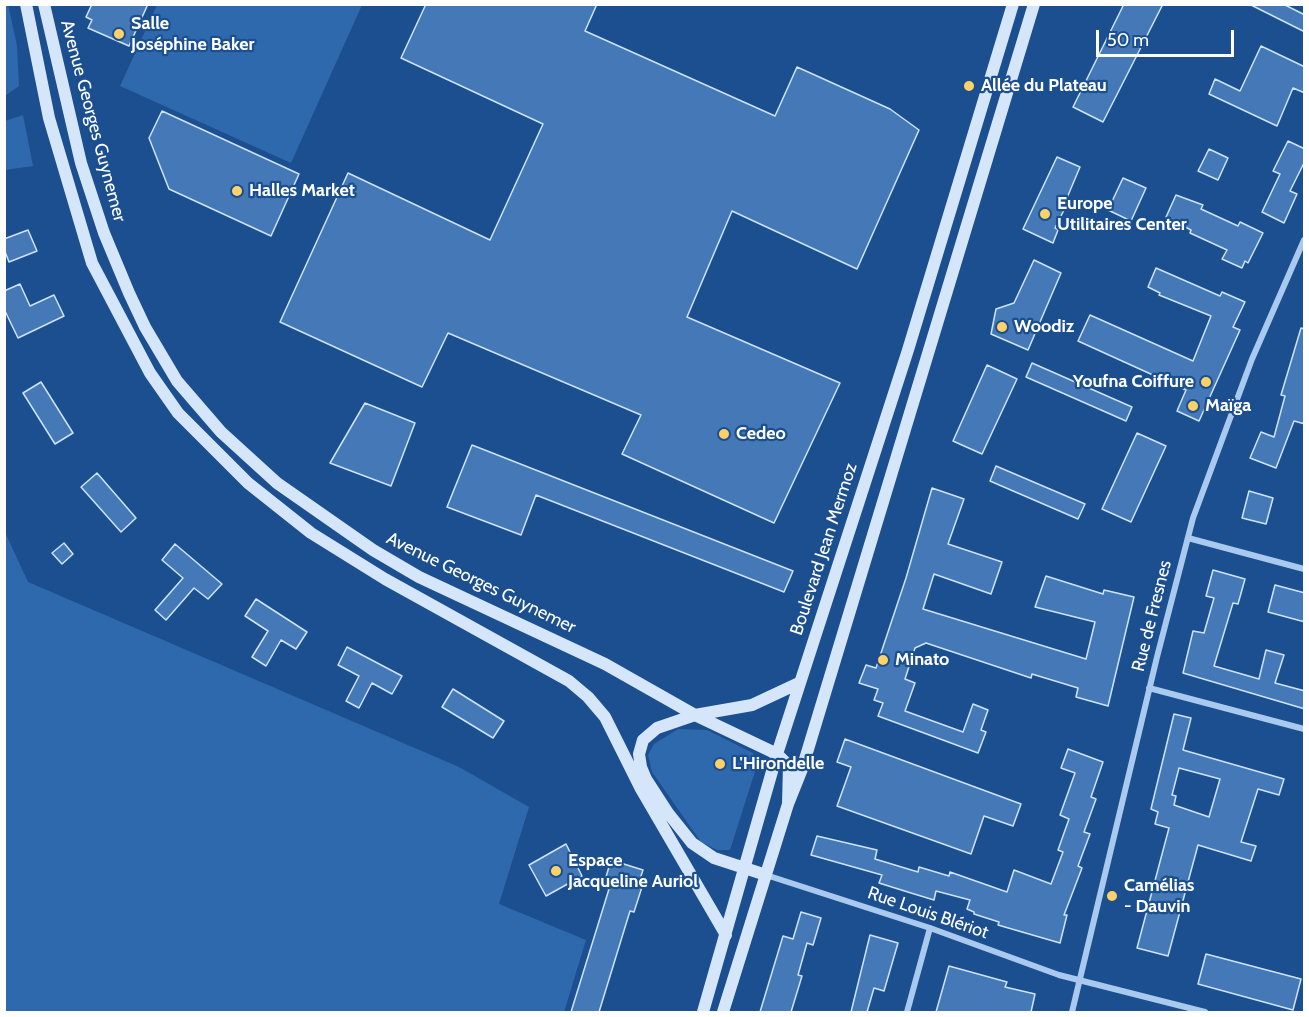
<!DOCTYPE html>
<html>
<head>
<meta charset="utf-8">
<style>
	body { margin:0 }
	#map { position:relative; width:1309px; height:1017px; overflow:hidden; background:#1b4f8f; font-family:Cabin,sans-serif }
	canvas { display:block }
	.frame { position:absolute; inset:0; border:6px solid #fff; pointer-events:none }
	.scale { position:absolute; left:1096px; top:30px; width:138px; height:27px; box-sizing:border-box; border:3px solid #fff; border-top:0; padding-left:8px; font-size:18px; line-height:21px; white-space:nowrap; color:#fff; -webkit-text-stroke:4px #1b4f8f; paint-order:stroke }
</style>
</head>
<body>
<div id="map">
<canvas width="1309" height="1017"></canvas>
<div class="frame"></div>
<div class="scale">50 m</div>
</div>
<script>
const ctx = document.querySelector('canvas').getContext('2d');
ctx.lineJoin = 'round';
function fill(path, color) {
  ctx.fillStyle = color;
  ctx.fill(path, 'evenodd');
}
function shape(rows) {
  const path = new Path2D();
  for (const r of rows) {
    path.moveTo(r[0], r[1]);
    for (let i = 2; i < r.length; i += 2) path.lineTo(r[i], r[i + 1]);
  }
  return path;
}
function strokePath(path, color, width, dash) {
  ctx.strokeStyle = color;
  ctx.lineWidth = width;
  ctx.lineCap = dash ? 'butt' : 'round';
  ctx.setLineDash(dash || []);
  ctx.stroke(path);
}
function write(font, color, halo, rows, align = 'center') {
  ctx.font = font + ' Cabin,sans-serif';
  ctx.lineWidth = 4.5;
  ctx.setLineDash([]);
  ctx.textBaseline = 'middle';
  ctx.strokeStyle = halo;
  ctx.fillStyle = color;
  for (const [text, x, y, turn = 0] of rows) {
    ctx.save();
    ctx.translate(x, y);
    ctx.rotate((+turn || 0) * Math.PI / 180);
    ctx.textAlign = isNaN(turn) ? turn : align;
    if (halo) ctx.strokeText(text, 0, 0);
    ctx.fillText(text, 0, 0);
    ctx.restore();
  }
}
fill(shape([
	[8,4,17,46,19,86,5,96,4,5],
	[157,5,362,5,291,163,120,86],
	[23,115,33,166,5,170,5,121],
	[4,530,28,582,459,767,529,807,499,904,586,940,564,1012,5,1012],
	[678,729,707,730,753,753,758,762,730,850,717,850,701,842,652,772,648,755,654,744]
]), '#2e69ad');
const building = shape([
	[92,4,148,4,129,46,88,28,92,20,86,17,92,4],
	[426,4,597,4,585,31,775,116,797,67,890,109,919,130,857,269,732,211,687,317,840,383,774,523,622,454,641,415,448,333,422,387,280,322,348,173,490,240,543,124,401,58,426,4],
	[1124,4,1163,4,1103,122,1073,107,1124,4],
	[1249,4,1283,4,1305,15,1305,32,1249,4],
	[1261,46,1305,67,1305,93,1293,88,1277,126,1209,94,1215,79,1240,91,1261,46],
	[162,111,299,174,271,236,169,189,149,138,162,111],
	[1288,141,1305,149,1305,161,1290,191,1297,194,1284,223,1262,212,1280,174,1273,171,1288,141],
	[1209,149,1228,158,1218,180,1198,171,1209,149],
	[1057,157,1080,167,1064,205,1066,206,1055,228,1058,230,1053,243,1023,229,1057,157],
	[1123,178,1146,188,1131,221,1108,210,1123,178],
	[1176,195,1203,205,1201,209,1238,226,1240,222,1263,233,1248,263,1245,261,1242,268,1222,259,1227,250,1190,233,1191,230,1166,217,1176,195],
	[28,230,37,251,9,262,4,249,4,239,28,230],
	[1034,260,1061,273,1028,350,991,334,996,309,1014,303,1034,260],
	[1156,268,1220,296,1222,292,1245,302,1233,327,1240,330,1199,421,1177,411,1186,390,1078,341,1090,315,1193,361,1211,316,1159,295,1160,293,1148,287,1156,268],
	[20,284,30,306,54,295,64,316,18,338,4,309,4,291,20,284],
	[1301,328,1305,329,1305,424,1294,421,1276,468,1250,458,1261,432,1274,437,1285,396,1281,395,1301,328],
	[1032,363,1132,407,1126,421,1026,377,1032,363],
	[987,365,1017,379,982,454,953,441,987,365],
	[41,382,73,433,55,444,23,393,41,382],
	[365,403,415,423,391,486,330,463,365,403],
	[1137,433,1166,446,1131,522,1102,509,1137,433],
	[472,445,793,571,784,592,536,495,521,535,447,507,472,445],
	[996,466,1085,504,1078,519,990,481,996,466],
	[97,473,136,518,121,532,81,487,97,473],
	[932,488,964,499,948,544,1002,562,991,594,934,574,923,609,1086,659,1095,622,1035,607,1046,576,1103,594,1104,590,1134,597,1108,706,1076,697,1078,688,1032,674,1031,678,926,643,915,648,905,679,915,683,905,711,963,732,973,704,988,710,981,730,986,732,978,753,878,716,883,703,874,700,878,689,859,683,866,665,876,668,906,578,932,488],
	[1249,491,1273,498,1266,524,1242,518,1249,491],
	[64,543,73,554,62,564,52,553,64,543],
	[175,544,222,584,208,599,194,588,166,620,155,610,183,578,162,560,175,544],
	[1213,570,1245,579,1238,604,1233,603,1214,666,1259,679,1266,650,1284,655,1275,683,1305,691,1305,709,1183,673,1193,631,1204,633,1214,598,1206,596,1213,570],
	[1275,585,1305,593,1305,622,1268,612,1275,585],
	[256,599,307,632,296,649,281,640,266,666,252,657,268,631,245,616,256,599],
	[347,647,402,676,392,694,372,683,359,708,346,701,359,676,338,665,347,647],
	[453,689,504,721,493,738,442,707,453,689],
	[1174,714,1191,718,1183,750,1284,779,1279,795,1258,789,1241,842,1256,846,1251,861,1198,845,1168,956,1137,948,1169,828,1155,824,1158,812,1151,809,1174,714],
	[1179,768,1220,779,1209,817,1174,805,1176,796,1172,795,1179,768],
	[845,739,1021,804,1013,826,984,816,971,854,837,806,851,767,837,762,845,739],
	[1068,749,1103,762,1091,797,1096,799,1084,832,1090,834,1078,866,1082,868,1064,915,1067,915,1060,943,998,925,999,922,974,914,974,912,967,909,970,900,936,891,934,900,911,893,879,883,882,875,811,855,817,836,877,850,875,859,918,872,919,867,949,876,950,872,1007,892,1014,870,1051,884,1063,852,1058,850,1069,819,1060,815,1075,773,1061,768,1068,749],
	[566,844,582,876,546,896,529,865,566,844],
	[611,860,643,870,638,885,642,887,634,912,630,911,599,1012,571,1012,609,889,603,887,611,860],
	[801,912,821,918,813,945,807,943,798,975,802,976,791,1012,760,1012,783,936,793,939,801,912],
	[870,935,898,943,884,991,874,988,867,1012,851,1012,870,935],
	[1206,954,1301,979,1293,1010,1198,984,1206,954],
	[949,966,1007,982,1005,987,1035,994,1031,1012,936,1012,949,966]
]);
fill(building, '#4478b7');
strokePath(building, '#cfe3fa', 1.5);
strokePath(shape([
	[1188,538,1304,569],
	[1149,688,1304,729],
	[766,875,930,928,1059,975,1205,1012],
	[907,1012,930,928],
	[1072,1012,1157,657,1193,518,1252,359,1304,240]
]), '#a9c9ee', 6);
strokePath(shape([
	[26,4,49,118,92,263,150,373,178,413,248,483,311,533,385,579,569,681,588,697,605,717,641,789,726,935],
	[44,4,81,163,104,233,129,293,145,327,177,381,221,432,277,483,373,550,419,577,605,664,695,715,777,754,789,766,788,804],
	[766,875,714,858,692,843,668,813,646,779,641,767,639,754,643,740,657,728,695,715,752,705,799,683],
	[703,1012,777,754,908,350,1013,4],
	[723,1012,788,804,802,769,1034,4]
]), '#d6e6fa', 12);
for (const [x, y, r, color] of [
	[119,34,6,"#ffd166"],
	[969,86,6,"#ffd166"],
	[237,191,6,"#ffd166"],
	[1045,214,6,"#ffd166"],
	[1002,327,6,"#ffd166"],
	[1206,382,6,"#ffd166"],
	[1193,406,6,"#ffd166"],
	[724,434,6,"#ffd166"],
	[883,660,6,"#ffd166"],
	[720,764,6,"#ffd166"],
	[556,871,6,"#ffd166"],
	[1112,896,6,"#ffd166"]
]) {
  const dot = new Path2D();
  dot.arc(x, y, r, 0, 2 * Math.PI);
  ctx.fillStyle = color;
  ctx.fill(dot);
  strokePath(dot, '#1b4f8f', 2);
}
write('bold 18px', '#fff', '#1b4f8f', [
	["Salle",131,24],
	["Joséphine Baker",131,45],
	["Allée du Plateau",981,86],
	["Halles Market",249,191],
	["Europe",1057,204],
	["Utilitaires Center",1057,225],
	["Woodiz",1014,327],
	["Youfna Coiffure",1194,382,"right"],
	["Maïga",1205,406],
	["Cedeo",736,434],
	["Minato",895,660],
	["L'Hirondelle",732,764],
	["Espace",568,861],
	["Jacqueline Auriol",568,882],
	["Camélias",1124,886],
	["- Dauvin",1124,907]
], 'left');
write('18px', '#fff', '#1b4f8f', [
	["Avenue Georges Guynemer",93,121,75],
	["Boulevard Jean Mermoz",824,549,-72],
	["Avenue Georges Guynemer",481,583,26],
	["Rue de Fresnes",1152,616,-76],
	["Rue Louis Blériot",928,913,19]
]);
</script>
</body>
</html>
